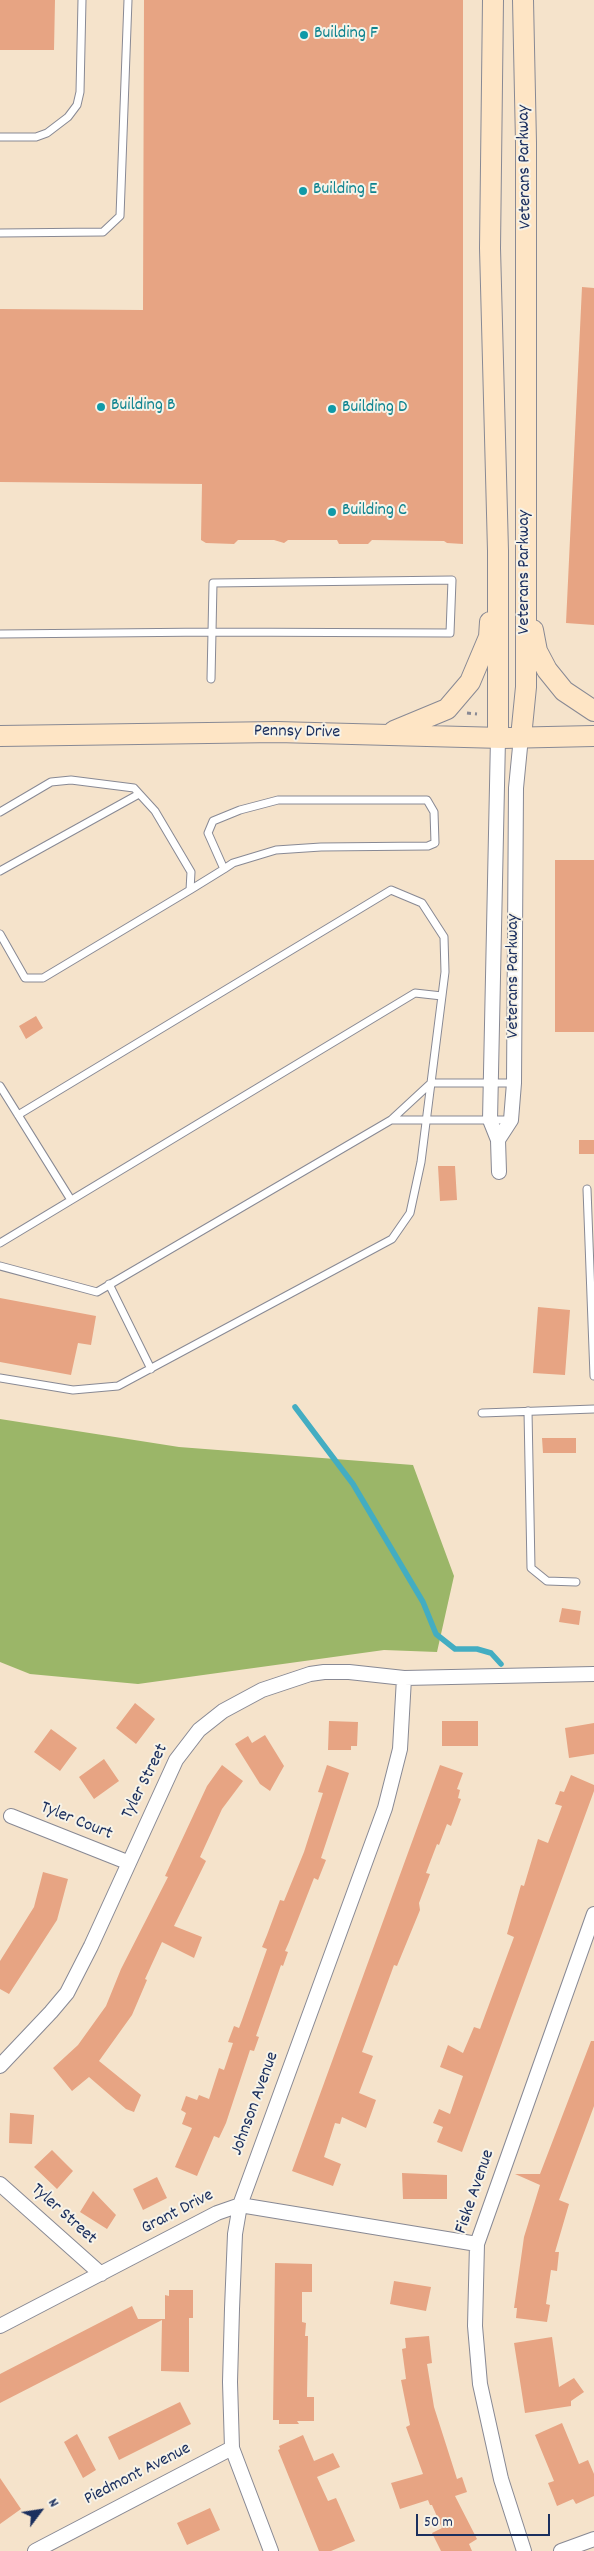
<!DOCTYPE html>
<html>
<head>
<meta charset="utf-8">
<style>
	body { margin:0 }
	#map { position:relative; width:594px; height:2551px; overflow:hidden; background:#f5e3cb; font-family:Dekko,sans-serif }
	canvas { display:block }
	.north { position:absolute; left:15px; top:2486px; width:50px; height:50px; -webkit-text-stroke:4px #f7f3e8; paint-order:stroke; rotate:59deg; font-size:14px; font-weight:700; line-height:20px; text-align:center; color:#1b2f5e }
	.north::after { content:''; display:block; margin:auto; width:18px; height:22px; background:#1b2f5e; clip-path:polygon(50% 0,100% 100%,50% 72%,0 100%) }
	.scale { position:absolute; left:416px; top:2514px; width:134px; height:22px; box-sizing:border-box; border:2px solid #1b2f5e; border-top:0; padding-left:6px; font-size:15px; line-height:18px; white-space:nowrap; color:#1b2f5e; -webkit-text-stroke:4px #f7f3e8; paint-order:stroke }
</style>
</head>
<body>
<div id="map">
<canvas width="594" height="2551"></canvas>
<div class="north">N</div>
<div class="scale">50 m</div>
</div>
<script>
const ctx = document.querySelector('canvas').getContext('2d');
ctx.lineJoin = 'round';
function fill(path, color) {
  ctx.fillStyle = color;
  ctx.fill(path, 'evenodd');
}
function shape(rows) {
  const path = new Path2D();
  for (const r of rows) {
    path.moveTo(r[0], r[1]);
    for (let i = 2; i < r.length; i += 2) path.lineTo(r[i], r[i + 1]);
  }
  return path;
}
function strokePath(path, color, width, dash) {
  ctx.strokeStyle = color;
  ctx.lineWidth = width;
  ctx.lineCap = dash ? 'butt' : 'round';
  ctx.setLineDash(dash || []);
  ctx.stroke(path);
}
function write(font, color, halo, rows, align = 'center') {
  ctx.font = font + ' Dekko,sans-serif';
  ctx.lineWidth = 4;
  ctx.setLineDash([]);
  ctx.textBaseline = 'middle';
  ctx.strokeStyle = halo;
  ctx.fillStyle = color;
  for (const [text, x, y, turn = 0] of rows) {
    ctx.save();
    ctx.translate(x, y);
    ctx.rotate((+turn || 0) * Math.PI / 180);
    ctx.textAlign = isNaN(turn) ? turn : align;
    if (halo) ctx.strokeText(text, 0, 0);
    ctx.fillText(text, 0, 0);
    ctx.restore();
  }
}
fill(shape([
	[0,1419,179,1447,413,1465,454,1576,437,1652,384,1650,138,1684,30,1674,0,1662]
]), '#9bb668');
strokePath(shape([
	[295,1407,353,1484,423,1602,436,1634,455,1649,477,1649,491,1653,501,1664]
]), '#43adc2', 5.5);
fill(shape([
	[0,0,55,0,54,50,0,50],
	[144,0,463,0,463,544,447,543,444,541,372,540,368,544,339,544,337,540,288,540,284,543,274,540,238,540,234,544,206,543,201,540,202,484,0,482,0,309,143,310],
	[582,287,594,288,594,625,566,623],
	[555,860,594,860,594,1032,555,1032],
	[36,1016,43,1028,26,1039,19,1026],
	[579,1140,594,1140,594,1154,579,1154],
	[438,1166,455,1166,457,1200,440,1201],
	[0,1298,96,1316,91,1345,78,1343,71,1375,0,1362],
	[538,1307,570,1310,565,1375,533,1373],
	[542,1438,576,1438,576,1453,543,1453],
	[562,1608,581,1611,579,1625,559,1622],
	[135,1703,155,1719,136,1744,116,1728],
	[329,1721,358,1722,357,1746,351,1746,351,1750,328,1750],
	[442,1721,478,1721,478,1746,442,1746],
	[594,1723,594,1754,569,1758,565,1728],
	[51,1729,77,1748,60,1771,34,1752],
	[265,1735,284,1766,270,1791,260,1784,235,1744,248,1736,252,1743],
	[104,1759,119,1781,94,1799,79,1777],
	[222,1765,243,1781,222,1809,200,1857,206,1861,174,1926,202,1937,194,1958,162,1942,145,1979,147,1980,132,2015,99,2061,141,2095,134,2112,126,2109,89,2077,72,2091,53,2068,78,2045,106,2006,121,1969,168,1877,165,1876,207,1786],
	[327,1765,349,1773,321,1858,326,1860,318,1880,314,1878,289,1942,285,1951,288,1952,283,1966,281,1965,256,2036,259,2037,254,2051,250,2050,226,2123,219,2138,214,2136,197,2176,175,2167,192,2128,182,2124,186,2113,181,2110,186,2096,197,2100,199,2095,209,2099,219,2068,224,2070,233,2043,228,2042,234,2026,239,2028,242,2020,267,1949,262,1947,267,1935,280,1900,284,1901,304,1852,323,1793,318,1792],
	[440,1765,463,1773,457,1789,460,1790,458,1798,461,1799,451,1826,447,1824,439,1845,437,1844,426,1873,430,1874,419,1903,420,1910,397,1966,394,1965,362,2052,373,2056,359,2093,376,2100,366,2128,342,2117,340,2124,335,2123,324,2157,341,2164,333,2186,292,2171],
	[571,1775,594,1785,594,1791,462,2152,437,2142,443,2127,433,2123,439,2109,450,2114,463,2076,440,2067,448,2045,463,2053,474,2027,480,2029,514,1937,507,1934,521,1885,524,1886,538,1839,548,1843,562,1806,555,1804,560,1791,564,1792],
	[43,1872,68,1879,57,1920,9,1994,0,1989,0,1961,34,1907],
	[591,2041,594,2041,594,2106,559,2200,569,2204,555,2252,559,2252,557,2271,551,2270,546,2304,550,2305,547,2322,516,2318,517,2308,514,2308,524,2237,540,2185,515,2174,540,2174],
	[10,2113,34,2115,32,2144,9,2143],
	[52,2150,73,2171,57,2189,34,2167],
	[402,2173,447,2175,447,2199,403,2199],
	[157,2177,167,2198,143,2210,133,2189],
	[93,2191,116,2215,107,2229,80,2212],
	[275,2263,312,2264,312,2292,302,2292,302,2322,306,2323,305,2336,308,2336,307,2397,314,2397,314,2421,297,2421,299,2424,279,2424,279,2420,273,2420],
	[394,2281,431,2287,426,2311,390,2304],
	[169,2290,193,2290,193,2318,189,2318,189,2372,161,2371,162,2320,0,2403,0,2374,132,2306,138,2319,165,2319,165,2295,169,2296],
	[429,2336,432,2363,427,2364,434,2407,457,2479,462,2477,467,2492,455,2496,477,2539,469,2544,472,2551,441,2551,432,2533,442,2528,432,2505,430,2505,428,2500,400,2509,391,2483,423,2474,406,2427,410,2425,401,2380,406,2379,402,2349,406,2348,405,2338],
	[552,2337,559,2387,574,2378,584,2392,571,2401,571,2406,525,2413,514,2343],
	[180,2402,191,2424,119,2460,108,2437],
	[562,2423,579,2464,588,2460,594,2474,594,2496,576,2504,573,2499,557,2506,548,2483,554,2481,535,2435],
	[77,2434,96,2470,83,2478,64,2442],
	[303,2435,314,2461,333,2453,340,2467,317,2477,328,2501,336,2498,355,2541,331,2551,319,2551,278,2450,280,2449,279,2446],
	[0,2478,21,2509,0,2524],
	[210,2508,220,2530,187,2545,177,2523]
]), '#e7a483');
const lane = shape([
	[0,137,36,137,47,133,68,117,77,105,80,92,82,0],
	[0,233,103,232,120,216,128,0],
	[0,634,212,632,450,633,452,580,213,583,212,632,211,679],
	[0,812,51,782,71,780,134,788,155,811,191,872,190,890,43,978,25,978,0,934],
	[0,871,139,794],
	[190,890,224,869,233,863,276,850,321,847,428,846,435,843,434,812,427,800,278,800,240,810,213,821,208,833,224,869],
	[0,1086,71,1200],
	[391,1120,510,1120],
	[587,1189,594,1376],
	[0,1243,415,993,442,996],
	[0,1266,97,1292,391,1120,431,1083,514,1083],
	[109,1284,151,1369],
	[0,1378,73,1390,118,1386,392,1239,410,1213,421,1162,445,972,444,937,422,903,391,890,18,1115],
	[528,1411,531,1568,547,1581,576,1582],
	[482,1413,594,1409]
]);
const street = shape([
	[498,738,490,1120,498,1140,499,1172],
	[498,1140,511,1120,514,1083,516,788,521,737],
	[11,1816,127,1862],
	[0,2066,51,2012,67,1993,91,1946,176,1760,199,1730,223,1711,262,1690,310,1674,324,1672,349,1672,404,1678,594,1674],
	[0,2184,101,2274],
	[0,2326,217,2213,240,2205,477,2244],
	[35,2551,232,2448],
	[271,2551,232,2448,230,2382,232,2309,235,2234,240,2205,385,1808,400,1749,404,1678],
	[524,2551,501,2479,480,2384,475,2326,477,2244,594,1914],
	[561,2551,594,2539]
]);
const secondary = shape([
	[493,0,490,248,498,551,498,738],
	[533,630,537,651,547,670,564,691,594,711],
	[394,731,447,709,470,682,489,637,490,622],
	[0,736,277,732,502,738,594,736],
	[521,737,526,687,526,143,523,0]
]);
strokePath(lane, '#888994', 9);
strokePath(street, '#888994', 16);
strokePath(secondary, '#888994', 22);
strokePath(shape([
	[467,713,477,714]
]), '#888994', 3, [4, 4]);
strokePath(lane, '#fff', 7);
strokePath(street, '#fff', 14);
strokePath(secondary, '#fee5c5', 20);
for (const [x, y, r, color] of [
	[304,35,5,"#0f9aa8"],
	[303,191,5,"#0f9aa8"],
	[101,407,5,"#0f9aa8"],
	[332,409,5,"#0f9aa8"],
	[332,512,5,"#0f9aa8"]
]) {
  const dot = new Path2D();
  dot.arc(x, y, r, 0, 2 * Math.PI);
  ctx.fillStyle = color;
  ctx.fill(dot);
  strokePath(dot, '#f7f3e8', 2);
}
write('18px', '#0d838f', '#f7f3e8', [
	["Building F",314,35],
	["Building E",313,191],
	["Building B",111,407],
	["Building D",342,409],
	["Building C",342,512]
], 'left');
write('18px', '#1b2f5e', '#f7f3e8', [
	["Veterans Parkway",526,167,-91],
	["Veterans Parkway",526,572,-90],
	["Pennsy Drive",297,733,1],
	["Veterans Parkway",515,976,-90],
	["Tyler Street",146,1782,-63],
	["Tyler Court",76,1822,22],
	["Johnson Avenue",256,2104,-70],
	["Fiske Avenue",476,2192,-71],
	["Grant Drive",178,2213,-27],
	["Tyler Street",63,2215,42],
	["Piedmont Avenue",138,2475,-27]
]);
</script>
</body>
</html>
